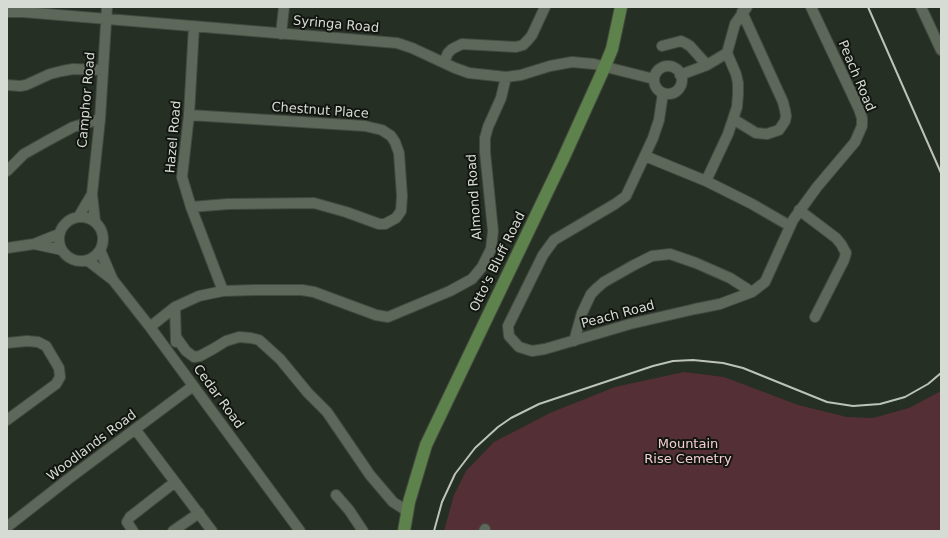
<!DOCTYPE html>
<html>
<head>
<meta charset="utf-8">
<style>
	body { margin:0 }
	#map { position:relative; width:948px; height:538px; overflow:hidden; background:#262f23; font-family:"DejaVu Sans",sans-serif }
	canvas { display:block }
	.frame { position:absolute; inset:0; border:8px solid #d6dbd3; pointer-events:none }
</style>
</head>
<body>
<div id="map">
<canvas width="948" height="538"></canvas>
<div class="frame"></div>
</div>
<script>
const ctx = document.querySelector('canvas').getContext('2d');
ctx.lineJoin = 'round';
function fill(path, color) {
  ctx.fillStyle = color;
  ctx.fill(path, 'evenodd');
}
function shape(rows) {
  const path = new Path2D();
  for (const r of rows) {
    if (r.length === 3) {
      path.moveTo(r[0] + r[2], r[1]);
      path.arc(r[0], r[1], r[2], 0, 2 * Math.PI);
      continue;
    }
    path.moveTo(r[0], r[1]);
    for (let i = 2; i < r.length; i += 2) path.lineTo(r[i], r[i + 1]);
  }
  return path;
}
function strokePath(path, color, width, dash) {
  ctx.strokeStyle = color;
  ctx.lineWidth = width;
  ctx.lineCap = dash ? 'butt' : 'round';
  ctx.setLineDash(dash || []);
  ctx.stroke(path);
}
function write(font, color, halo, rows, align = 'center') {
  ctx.font = font + ' "DejaVu Sans",sans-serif';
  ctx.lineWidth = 4;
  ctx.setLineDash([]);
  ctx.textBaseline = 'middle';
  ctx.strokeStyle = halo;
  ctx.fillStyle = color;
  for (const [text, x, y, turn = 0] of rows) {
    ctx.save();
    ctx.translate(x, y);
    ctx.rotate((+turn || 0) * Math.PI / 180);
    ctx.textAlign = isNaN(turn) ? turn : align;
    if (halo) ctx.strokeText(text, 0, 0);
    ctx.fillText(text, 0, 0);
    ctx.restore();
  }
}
fill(shape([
	[684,372,724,377,798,405,847,417,873,418,909,408,941,391,941,531,444,531,454,495,466,471,494,442,550,413,615,387]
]), '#552f36');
const minor = shape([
	[921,7,941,50],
	[7,12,23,12,397,43,412,48,455,68,469,73,506,77,521,75,550,66,572,62,594,64,654,79],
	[194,26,189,115,182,177,191,207,223,291],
	[281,34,284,7],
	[662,46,681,41,685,43,690,46,707,65],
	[444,62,448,53,452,49,462,44,516,47,523,45,528,40,532,35,545,7],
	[668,80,14],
	[680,75,707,65,727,53,735,24,747,7],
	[7,85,20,86,26,85,50,74,62,71,73,69,103,70],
	[663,93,659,120,653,138,626,196,615,204,554,240,543,255,508,326,509,336,519,347,532,351,545,349,630,324,695,309,720,304,752,292,765,282,793,220,817,187,855,142,862,126,862,118,859,109,811,7],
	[189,115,365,126,382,130,391,136,395,142,399,153,402,196,401,211,396,218,385,224,379,224,346,212,314,203,228,204,191,207],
	[733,119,756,133,767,134,779,130,785,121,786,116,785,110,783,102,742,12],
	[645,156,706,181,752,204,790,226],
	[7,171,24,154,47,141,73,127,100,119],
	[706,181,728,134,737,107,738,94,738,83,736,74,727,53],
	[799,210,836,238,841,244,846,253,844,260,815,317],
	[79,216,92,194],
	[81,239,22],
	[95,221,92,194,100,119,107,7],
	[34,244,62,250],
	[7,248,34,244,59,234],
	[100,250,112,278],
	[87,260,113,280,150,327,300,531],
	[175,307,176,342],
	[150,327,175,307,199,296,223,291,255,290,302,290,314,292,376,315,388,317,450,291,472,279,482,267,491,249,493,231,485,152,485,138,488,127,501,98,506,77],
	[176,337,186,351,194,357,200,356,213,349,226,341,239,337,251,338,259,340,280,359,308,393,327,412,370,475,393,502,407,511],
	[574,341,582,313,591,294,597,288,604,282,634,265,652,256,670,254,696,263,730,278,752,292],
	[7,343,27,341,38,342,46,346,59,368,60,377,56,384,7,420],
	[135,429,212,531],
	[336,495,349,510,363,531],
	[7,527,67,480,193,386],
	[133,531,127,522,130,517,175,482],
	[173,531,199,513],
	[484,531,485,529]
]);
const major = shape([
	[404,531,409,502,426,445,563,159,605,66,612,49,621,7]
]);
strokePath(minor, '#434a40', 12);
strokePath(major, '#434a40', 14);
strokePath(minor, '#5e685a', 10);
strokePath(major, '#5d824c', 12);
strokePath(shape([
	[868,7,941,173],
	[434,531,442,502,455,474,475,448,498,427,511,418,539,404,653,366,673,361,693,360,723,363,743,368,827,402,853,406,880,404,905,397,928,384,941,373]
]), '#bdc3ba', 2);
write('13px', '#d6dbd3', '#121610', [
	["Syringa Road",336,25,5],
	["Peach Road",856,76,67],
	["Camphor Road",87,100,-85],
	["Chestnut Place",320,111,4],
	["Hazel Road",174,137,-85],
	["Almond Road",475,197,-94],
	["Otto's Bluff Road",498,262,-64],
	["Peach Road",618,315,-15],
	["Cedar Road",218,397,54],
	["Woodlands Road",92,446,-37]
]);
write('13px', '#f5ccd1', '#121610', [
	["Mountain",688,445],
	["Rise Cemetry",688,460]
]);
</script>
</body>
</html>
